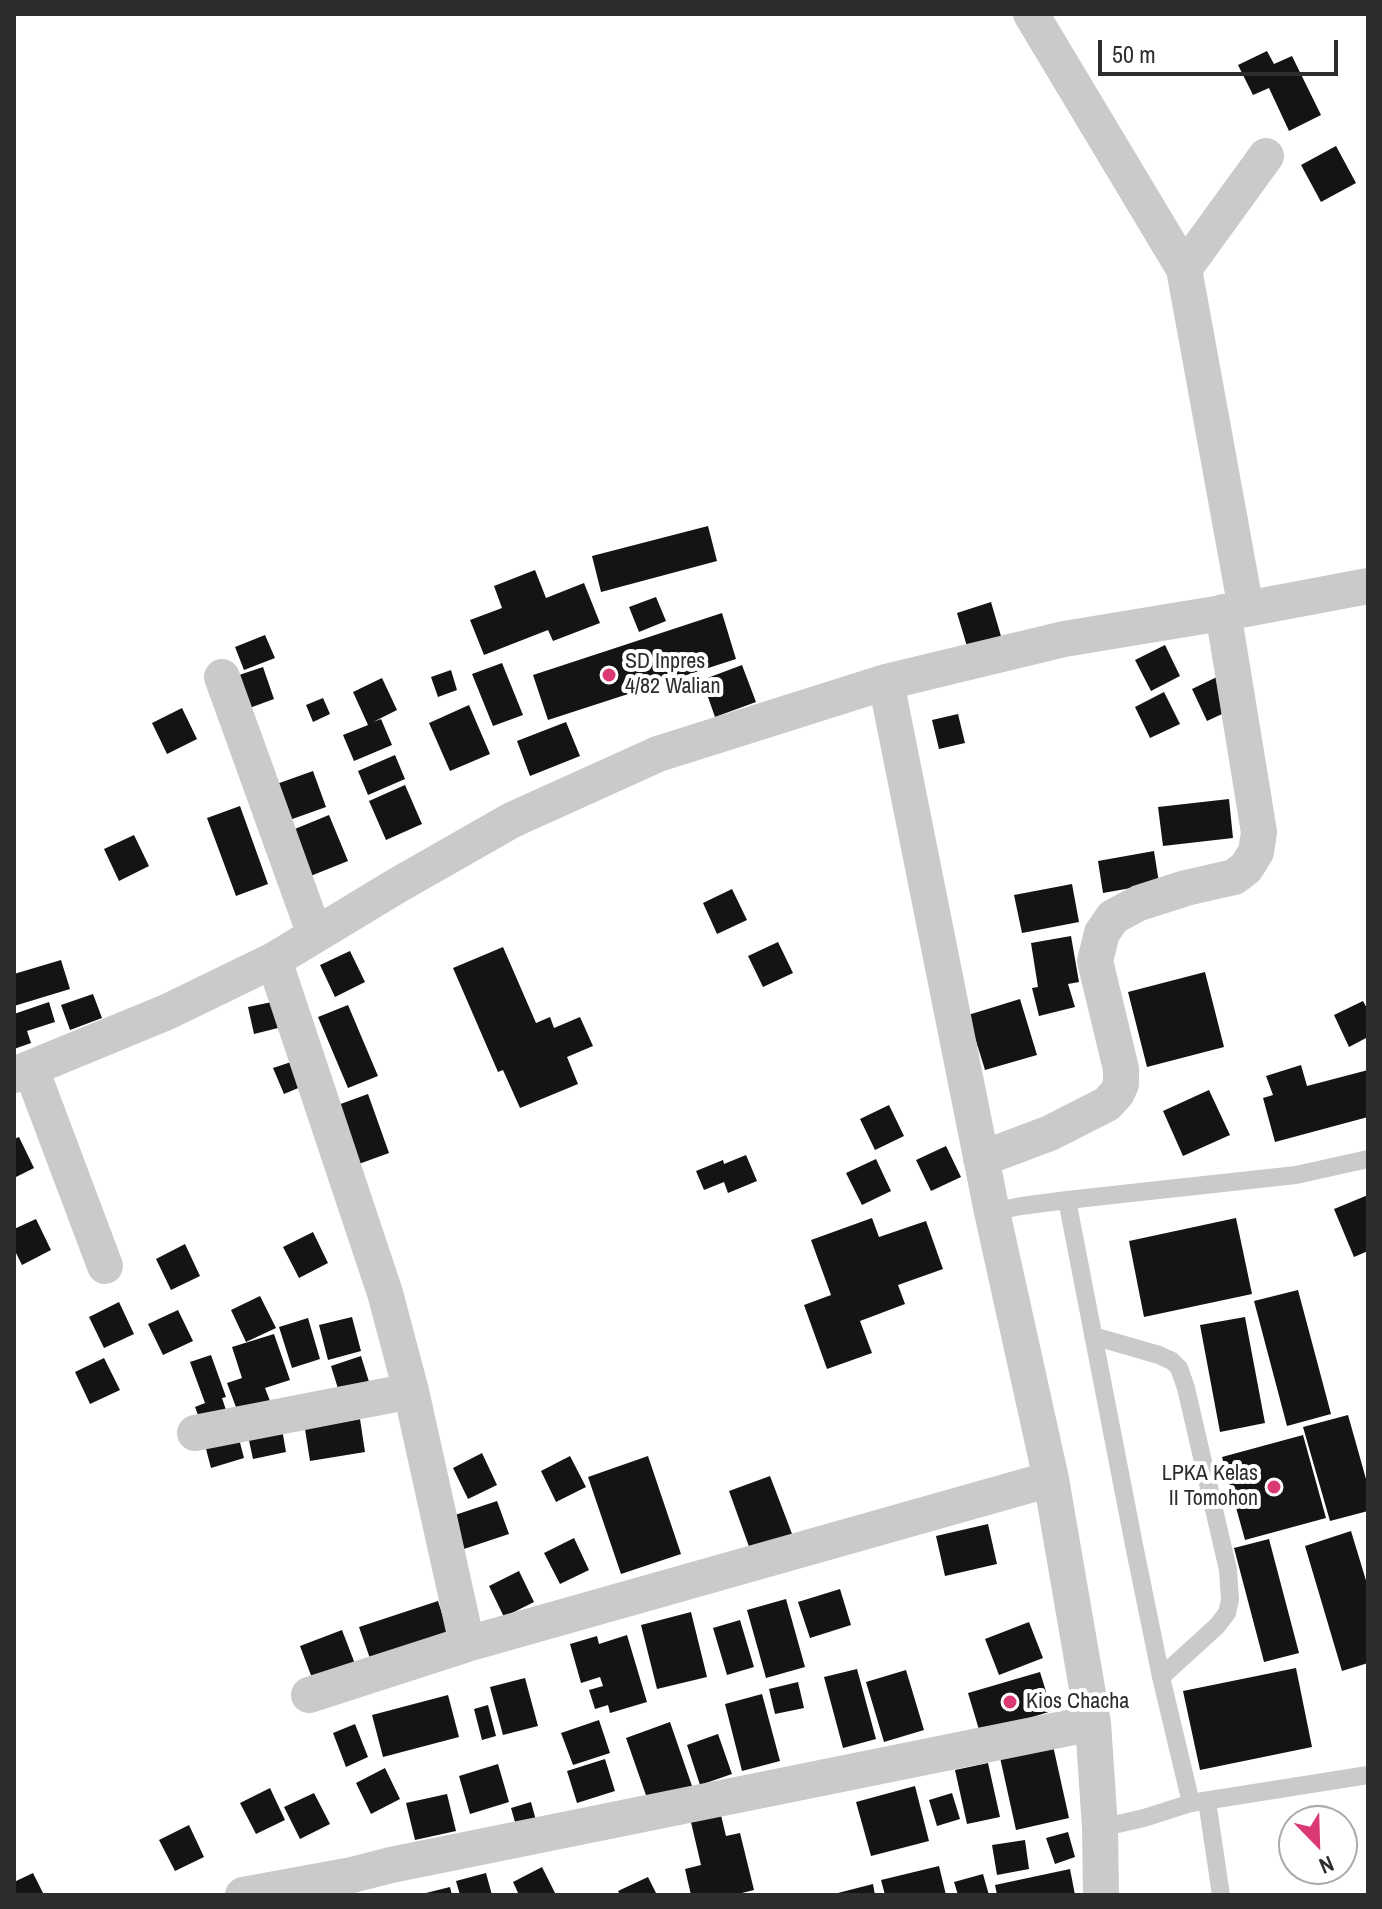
<!DOCTYPE html>
<html>
<head>
<meta charset="utf-8">
<style>
	body { margin:0 }
	#map { position:relative; width:1382px; height:1909px; overflow:hidden; background:#fff; font-family:"Archivo Narrow",sans-serif }
	canvas { display:block }
	.frame { position:absolute; inset:0; border:16px solid #2d2d2d; pointer-events:none }
	.north { position:absolute; left:1278px; top:1805px; width:80px; height:80px; box-sizing:border-box; background:#fff; border:2px solid #ababab; border-radius:50%; rotate:157deg; font-size:22px; font-weight:700; line-height:32px; text-align:center; color:#2d2d2d }
	.north::after { content:''; display:block; margin:auto; width:28px; height:36px; background:#da3973; clip-path:polygon(50% 0,100% 100%,50% 72%,0 100%) }
	.scale { position:absolute; left:1098px; top:40px; width:240px; height:36px; box-sizing:border-box; border:4px solid #2d2d2d; border-top:0; padding-left:10px; font-size:24px; line-height:28px; white-space:nowrap; color:#2d2d2d; -webkit-text-stroke:6px #fff; paint-order:stroke }
</style>
</head>
<body>
<div id="map">
<canvas width="1382" height="1909"></canvas>
<div class="frame"></div>
<div class="north">N</div>
<div class="scale">50 m</div>
</div>
<script>
const ctx = document.querySelector('canvas').getContext('2d');
ctx.lineJoin = 'round';
function fill(path, color) {
  ctx.fillStyle = color;
  ctx.fill(path, 'evenodd');
}
function shape(rows) {
  const path = new Path2D();
  for (const r of rows) {
    path.moveTo(r[0], r[1]);
    for (let i = 2; i < r.length; i += 2) path.lineTo(r[i], r[i + 1]);
  }
  return path;
}
function strokePath(path, color, width, dash) {
  ctx.strokeStyle = color;
  ctx.lineWidth = width;
  ctx.lineCap = dash ? 'butt' : 'round';
  ctx.setLineDash(dash || []);
  ctx.stroke(path);
}
function write(font, color, halo, rows, align = 'center') {
  ctx.font = font + ' "Archivo Narrow",sans-serif';
  ctx.lineWidth = 8;
  ctx.setLineDash([]);
  ctx.textBaseline = 'middle';
  ctx.strokeStyle = halo;
  ctx.fillStyle = color;
  for (const [text, x, y, turn = 0] of rows) {
    ctx.save();
    ctx.translate(x, y);
    ctx.rotate((+turn || 0) * Math.PI / 180);
    ctx.textAlign = isNaN(turn) ? turn : align;
    if (halo) ctx.strokeText(text, 0, 0);
    ctx.fillText(text, 0, 0);
    ctx.restore();
  }
}
fill(shape([
	[1267,51,1274,64,1292,56,1321,115,1289,131,1269,88,1253,95,1238,65],
	[1336,146,1356,183,1321,202,1301,165],
	[708,526,717,561,601,592,592,556],
	[535,570,546,598,584,583,600,623,553,641,548,630,484,655,470,620,502,608,494,586],
	[656,597,666,621,639,632,629,607],
	[991,602,1003,643,969,653,957,613],
	[722,613,736,659,548,720,533,675],
	[265,635,275,658,244,670,235,647],
	[1165,645,1180,676,1151,691,1135,660],
	[502,663,523,715,493,726,472,674],
	[742,665,756,702,715,717,702,680],
	[263,667,274,699,244,710,233,677],
	[451,670,457,690,438,697,431,677],
	[1221,675,1237,707,1207,721,1192,689],
	[382,678,397,710,373,722,381,719,392,745,354,761,343,735,368,725,353,692],
	[1164,692,1180,724,1150,738,1135,707],
	[323,698,330,714,313,722,306,705],
	[469,705,490,754,450,771,429,723],
	[182,708,197,739,167,754,152,723],
	[958,714,965,743,939,749,932,720],
	[566,722,580,756,530,776,517,741],
	[395,755,405,779,368,795,358,771],
	[313,771,326,807,284,822,271,786],
	[405,785,422,824,386,840,369,801],
	[1229,799,1233,838,1163,846,1158,807],
	[240,806,268,884,236,896,207,818],
	[329,815,348,861,308,877,290,831],
	[134,835,149,866,119,881,104,849],
	[1154,851,1159,883,1103,893,1098,861],
	[1072,884,1079,922,1022,933,1014,895],
	[732,889,747,920,717,934,703,903],
	[1071,936,1079,982,1068,984,1075,1007,1039,1016,1032,988,1038,987,1031,943],
	[778,942,793,973,763,987,748,956],
	[503,947,536,1023,550,1017,554,1028,580,1017,593,1046,567,1057,578,1084,520,1108,503,1070,498,1072,453,968],
	[350,951,365,982,335,997,320,965],
	[61,960,70,989,14,1006,14,974],
	[1205,972,1224,1047,1147,1067,1128,992],
	[93,994,102,1018,70,1030,61,1005],
	[1020,999,1037,1055,985,1070,968,1015],
	[1363,1001,1368,1010,1368,1037,1349,1047,1334,1015],
	[49,1002,55,1022,27,1031,31,1043,14,1049,14,1014],
	[272,1002,278,1028,254,1034,248,1007],
	[348,1005,378,1076,348,1088,318,1017],
	[294,1061,303,1086,284,1094,273,1068],
	[1301,1065,1307,1086,1368,1070,1368,1117,1275,1142,1263,1098,1273,1095,1266,1076],
	[1209,1090,1230,1135,1183,1156,1163,1111],
	[368,1094,389,1153,356,1165,335,1106],
	[889,1105,904,1136,875,1150,860,1119],
	[19,1137,34,1168,14,1178,14,1139],
	[946,1146,961,1177,931,1191,916,1160],
	[746,1155,757,1181,728,1193,724,1182,704,1190,696,1171,723,1160,724,1164],
	[876,1159,891,1191,862,1205,846,1173],
	[1368,1195,1368,1251,1354,1257,1334,1209],
	[872,1218,879,1237,926,1221,943,1269,898,1285,905,1304,860,1321,872,1353,827,1369,804,1305,831,1295,811,1240],
	[1236,1218,1252,1294,1144,1317,1129,1241],
	[36,1219,51,1250,22,1265,14,1249,14,1229],
	[313,1232,328,1263,299,1278,283,1247],
	[185,1244,200,1276,171,1290,156,1259],
	[1298,1290,1331,1414,1287,1426,1254,1301],
	[260,1296,276,1328,246,1342,231,1310],
	[119,1302,134,1334,104,1348,89,1317],
	[178,1310,193,1341,163,1355,148,1324],
	[352,1317,361,1351,328,1360,319,1325],
	[1245,1317,1265,1423,1220,1432,1200,1325],
	[308,1318,320,1359,292,1368,279,1327],
	[274,1334,290,1380,265,1388,272,1406,240,1418,227,1383,242,1378,232,1347],
	[211,1355,226,1397,222,1398,228,1416,202,1426,195,1407,205,1403,190,1362],
	[361,1356,370,1385,340,1395,331,1366],
	[104,1358,120,1390,90,1404,75,1372],
	[1348,1415,1368,1486,1368,1511,1330,1521,1303,1427],
	[360,1419,365,1452,310,1461,305,1429],
	[282,1429,286,1452,253,1459,248,1436],
	[238,1435,244,1458,211,1468,205,1445],
	[1303,1435,1326,1518,1245,1540,1222,1457],
	[482,1453,497,1485,468,1499,453,1468],
	[570,1456,586,1487,556,1502,541,1471],
	[648,1456,681,1554,621,1574,588,1477],
	[770,1476,794,1539,752,1555,729,1491],
	[497,1501,509,1534,464,1549,452,1516],
	[988,1524,997,1564,945,1576,936,1536],
	[1351,1531,1368,1587,1368,1663,1342,1671,1305,1546],
	[574,1538,589,1570,560,1584,544,1553],
	[1269,1539,1299,1653,1264,1662,1234,1548],
	[519,1571,534,1602,504,1617,489,1586],
	[840,1589,851,1625,810,1638,798,1602],
	[786,1599,805,1667,766,1678,747,1610],
	[438,1601,451,1641,373,1667,359,1627],
	[691,1612,707,1677,657,1689,641,1625],
	[740,1620,754,1667,727,1675,713,1628],
	[1029,1622,1043,1658,999,1675,985,1639],
	[342,1630,357,1669,315,1686,300,1646],
	[627,1635,647,1702,610,1713,608,1705,595,1709,589,1690,603,1686,600,1677,581,1683,570,1644,597,1636,599,1644],
	[1296,1668,1312,1747,1200,1770,1183,1691],
	[857,1669,876,1739,843,1748,824,1677],
	[906,1670,924,1730,884,1742,866,1682],
	[1040,1672,1052,1711,980,1733,968,1693],
	[525,1678,538,1726,503,1735,490,1687],
	[798,1682,804,1708,775,1714,769,1689],
	[762,1694,780,1761,742,1771,725,1704],
	[448,1695,459,1737,383,1757,372,1715],
	[488,1705,496,1736,482,1740,474,1709],
	[599,1720,610,1753,573,1765,561,1733],
	[670,1722,692,1786,648,1801,626,1738],
	[355,1724,368,1757,346,1767,333,1733],
	[718,1734,732,1774,700,1785,687,1745],
	[1052,1741,1069,1818,1016,1830,999,1753],
	[605,1759,615,1791,577,1803,567,1771],
	[988,1763,1000,1817,967,1824,955,1770],
	[498,1764,509,1802,470,1814,459,1776],
	[385,1768,400,1799,371,1814,356,1783],
	[915,1786,929,1841,871,1856,856,1802],
	[270,1788,285,1820,256,1834,240,1803],
	[314,1793,330,1824,300,1839,284,1807],
	[952,1793,960,1819,937,1826,929,1800],
	[447,1794,456,1831,415,1840,406,1803],
	[531,1802,537,1824,517,1829,511,1808],
	[720,1811,726,1836,740,1833,754,1890,734,1895,691,1895,685,1869,701,1865,690,1818],
	[189,1825,204,1857,175,1871,159,1840],
	[1068,1832,1075,1857,1055,1864,1046,1838],
	[1025,1840,1029,1869,997,1875,992,1845],
	[939,1866,946,1895,885,1895,881,1880],
	[542,1867,556,1895,519,1895,513,1882],
	[1070,1869,1075,1895,997,1895,995,1885],
	[33,1873,44,1895,14,1895,14,1882],
	[486,1873,492,1895,460,1895,456,1881],
	[983,1874,989,1895,958,1895,954,1882],
	[648,1877,657,1895,620,1895,618,1891],
	[873,1884,875,1895,834,1895,834,1894],
	[450,1887,452,1895,422,1895,422,1894]
]), '#141414');
strokePath(shape([
	[1067,1200,1134,1545,1161,1677,1191,1803],
	[992,1212,1021,1206,1067,1200,1296,1175,1368,1159],
	[1093,1336,1159,1355,1172,1361,1179,1368,1186,1388,1228,1570,1230,1600,1227,1613,1217,1626,1161,1677],
	[1207,1801,1221,1895],
	[1100,1828,1144,1818,1191,1803,1368,1775]
]), '#cacaca', 18);
strokePath(shape([
	[1031,14,1184,269],
	[1246,609,1184,269,1266,156],
	[222,677,315,935],
	[886,682,992,1212,1051,1479,1093,1723,1100,1828,1101,1895],
	[31,1069,105,1266],
	[14,1075,167,1012,274,960,398,885,512,820,658,754,886,682,1064,639,1246,609,1368,586],
	[981,1159,1050,1133,1107,1104,1117,1093,1121,1084,1121,1069,1095,961,1102,933,1113,917,1139,903,1186,888,1234,877,1246,868,1256,852,1259,832,1223,612],
	[411,1391,467,1644],
	[195,1433,411,1391,385,1293,274,960],
	[309,1695,467,1644,1051,1479],
	[243,1895,352,1875,391,1865,1093,1723]
]), '#cacaca', 36);
for (const [x, y, r, color] of [
	[609,675,8,"#da3973"],
	[1274,1487,8,"#da3973"],
	[1010,1702,8,"#da3973"]
]) {
  const dot = new Path2D();
  dot.arc(x, y, r, 0, 2 * Math.PI);
  ctx.fillStyle = color;
  ctx.fill(dot);
  strokePath(dot, '#fff', 3);
}
write('22px', '#2d2d2d', '#fff', [
	["SD Inpres",625,662],
	["4/82 Walian",625,687],
	["LPKA Kelas",1258,1474,"right"],
	["II Tomohon",1258,1499,"right"],
	["Kios Chacha",1026,1702]
], 'left');
</script>
</body>
</html>
